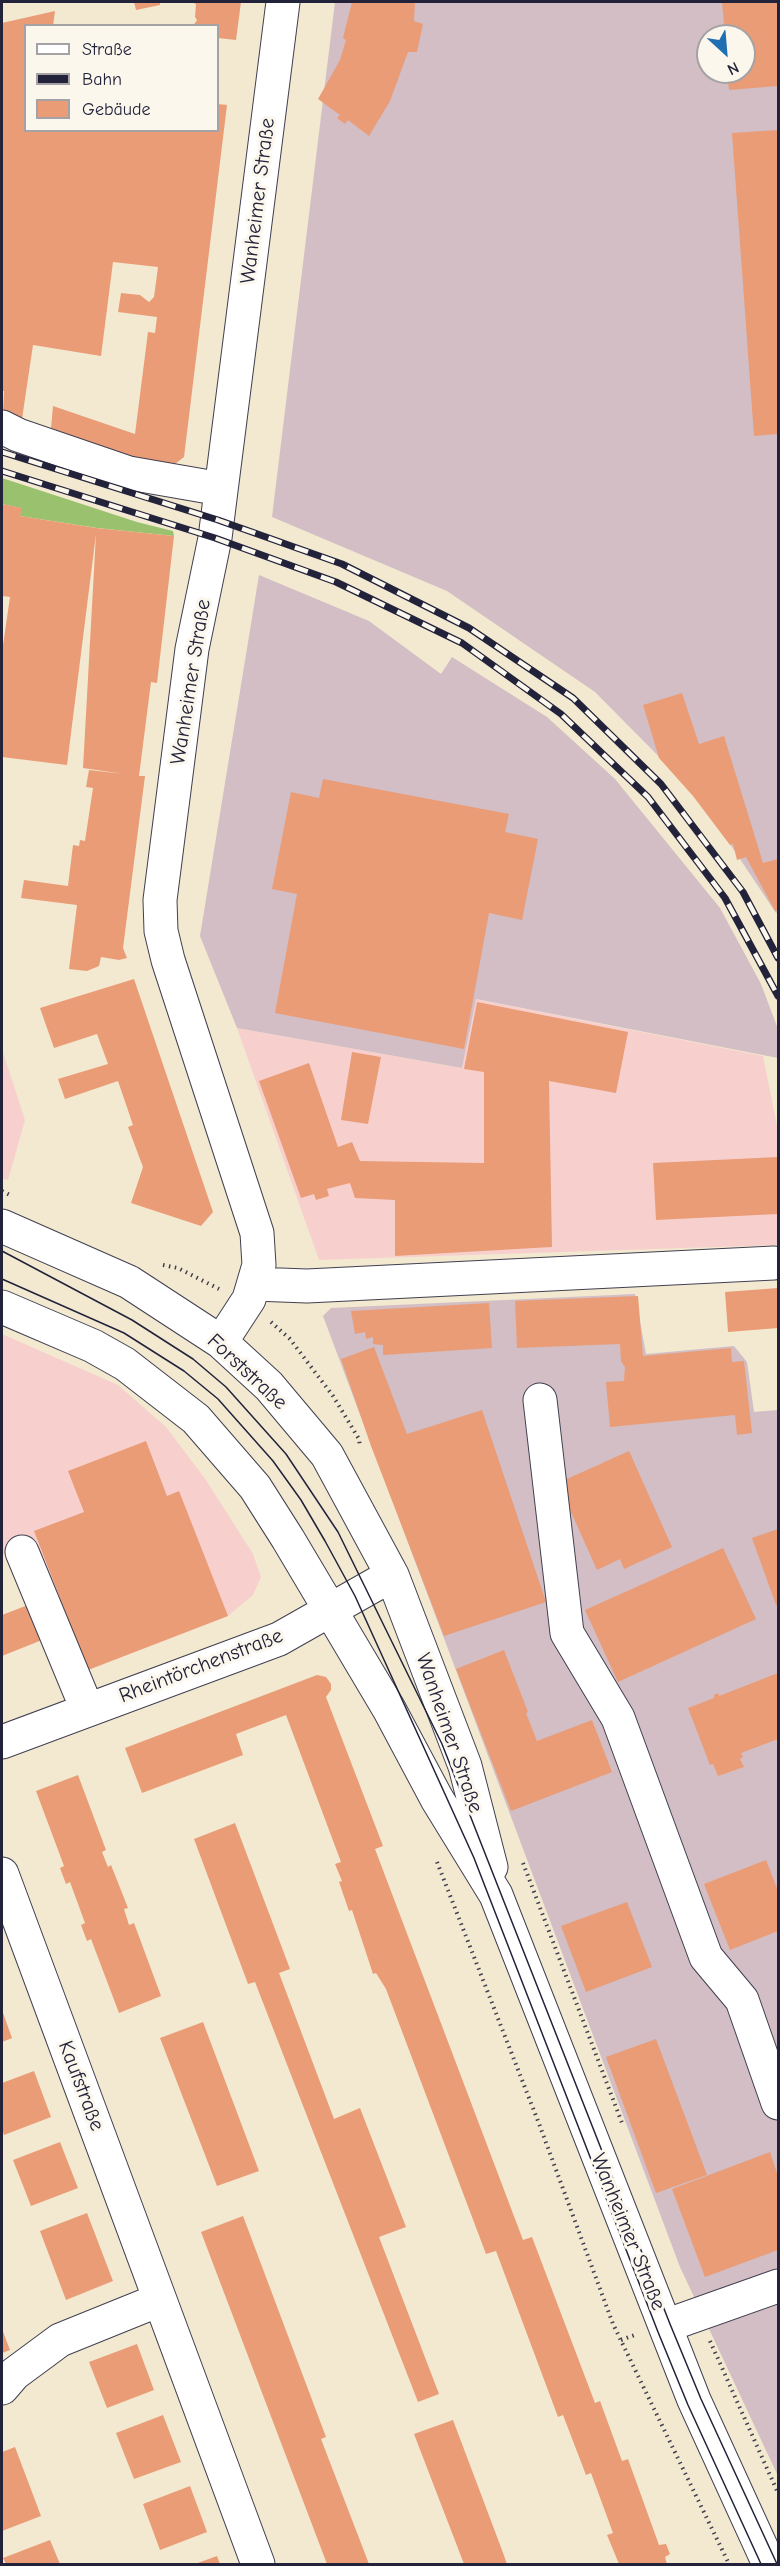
<!DOCTYPE html>
<html>
<head>
<meta charset="utf-8">
<style>
	body { margin:0 }
	#map { position:relative; width:780px; height:2566px; overflow:hidden; background:#f2e9d0; font-family:"Comic Neue",sans-serif }
	canvas { display:block }
	.frame { position:absolute; inset:0; border:3px solid #22223b; pointer-events:none }
	.legend { position:absolute; left:24px; top:24px; width:195px; height:108px; box-sizing:border-box; background:#fbf7ec; border:2px solid #a4a2a5; margin:0; padding:8px 10px; list-style:none; font-size:18px; color:#22223b }
	.legend li { display:flex; align-items:center; gap:12px; height:30px }
	.legend b { width:30px; border:2px solid #a4a2a5 }
	.north { position:absolute; left:696px; top:24px; width:60px; height:60px; box-sizing:border-box; background:#fbf7ec; border:2px solid #a4a2a5; border-radius:50%; rotate:154deg; font-size:16px; font-weight:700; line-height:24px; text-align:center; color:#22223b }
	.north::after { content:''; display:block; margin:auto; width:21px; height:27px; background:#1f6fb2; clip-path:polygon(50% 0,100% 100%,50% 72%,0 100%) }
</style>
</head>
<body>
<div id="map">
<canvas width="780" height="2566"></canvas>
<div class="frame"></div>
<ul class="legend">
<li><b style="height:8px;background:#fff"></b>Straße</li>
<li><b style="height:8px;background:#22223b"></b>Bahn</li>
<li><b style="height:16px;background:#ea9c77"></b>Gebäude</li>
</ul>
<div class="north">N</div>
</div>
<script>
const ctx = document.querySelector('canvas').getContext('2d');
ctx.lineJoin = 'round';
function fill(path, color) {
  ctx.fillStyle = color;
  ctx.fill(path, 'evenodd');
}
function shape(rows) {
  const path = new Path2D();
  for (const r of rows) {
    path.moveTo(r[0], r[1]);
    for (let i = 2; i < r.length; i += 2) path.lineTo(r[i], r[i + 1]);
  }
  return path;
}
function strokePath(path, color, width, dash) {
  ctx.strokeStyle = color;
  ctx.lineWidth = width;
  ctx.lineCap = dash ? 'butt' : 'round';
  ctx.setLineDash(dash || []);
  ctx.stroke(path);
}
function write(font, color, halo, rows, align = 'center') {
  ctx.font = font + ' "Comic Neue",sans-serif';
  ctx.lineWidth = 6;
  ctx.setLineDash([]);
  ctx.textBaseline = 'middle';
  ctx.strokeStyle = halo;
  ctx.fillStyle = color;
  for (const [text, x, y, turn = 0] of rows) {
    ctx.save();
    ctx.translate(x, y);
    ctx.rotate((+turn || 0) * Math.PI / 180);
    ctx.textAlign = isNaN(turn) ? turn : align;
    if (halo) ctx.strokeText(text, 0, 0);
    ctx.fillText(text, 0, 0);
    ctx.restore();
  }
}
fill(shape([
	[475,999,763,1056,778,1130,778,1245,319,1260,237,1028,462,1068],
	[2,1049,25,1120,8,1180,2,1178],
	[2,1334,118,1385,166,1427,206,1480,253,1554,261,1577,253,1595,228,1616,88,1670,9,1552,2,1555]
]), '#f7d0ce');
fill(shape([
	[335,2,778,2,778,912,776,913,698,796,595,692,447,591,272,517],
	[708,36,744,36,744,72,708,72],
	[259,575,369,621,441,674,452,657,547,717,615,779,720,908,761,984,778,1029,778,1058,476,999,462,1068,237,1028,200,936],
	[635,1294,646,1354,734,1346,747,1362,754,1412,778,1410,778,2476,680,2267,323,1316,331,1308]
]), '#d2bec4');
fill(shape([
	[2,478,137,522,173,531,174,536,97,528,20,516,21,508,2,504]
]), '#9ac26e');
fill(shape([
	[134,2,160,2,160,5,136,10],
	[191,2,241,2,236,40,218,38,218,26,193,26,197,20,195,17,196,4],
	[352,2,415,2,414,21,423,24,417,52,408,52,390,101,369,136,348,120,345,124,337,118,340,115,318,99,340,60,346,40,343,38],
	[722,2,778,2,778,86,729,90,727,72,744,72,744,36,725,36],
	[55,11,53,26,26,26,26,130,218,130,218,104,227,105,184,457,175,464,130,457,51,428,53,406,135,434,148,332,155,333,157,317,118,312,121,293,140,295,149,302,154,297,158,267,113,262,101,356,33,345,22,419,3,413,4,391,2,391,2,23],
	[778,130,778,434,754,436,732,133],
	[2,504,22,508,20,516,96,528,174,536,157,683,151,682,139,776,145,776,123,948,127,958,119,960,101,957,99,966,87,971,69,969,77,905,21,898,24,880,68,886,73,845,79,846,80,840,85,841,93,788,86,787,89,770,124,774,83,768,96,534,67,765,2,757,2,652,10,597,2,596],
	[682,693,699,744,724,736,763,863,778,859,778,910,775,911,746,857,737,860,733,844,730,845,693,796,659,758,643,705],
	[323,779,509,814,505,832,538,839,522,920,489,913,464,1049,275,1013,297,894,272,889,291,792,319,798],
	[134,979,213,1212,201,1226,131,1203,143,1167,128,1127,133,1125,118,1081,65,1099,58,1079,108,1064,97,1034,54,1048,40,1008],
	[477,1002,628,1032,616,1093,549,1081,552,1247,395,1256,395,1200,355,1198,350,1183,327,1189,329,1196,316,1200,314,1194,301,1198,259,1081,309,1063,338,1147,352,1142,360,1161,484,1163,484,1072,464,1069],
	[352,1052,381,1057,368,1124,341,1120],
	[778,1157,778,1214,656,1220,653,1163],
	[778,1288,778,1328,728,1332,725,1292],
	[638,1296,643,1356,731,1348,732,1362,744,1361,752,1433,737,1435,735,1415,610,1427,606,1382,624,1381,625,1367,621,1361,620,1344,517,1348,515,1301],
	[489,1303,492,1348,383,1355,383,1345,373,1344,373,1337,366,1339,365,1332,355,1334,351,1311],
	[374,1347,407,1434,482,1410,546,1602,444,1636,371,1446,341,1359],
	[146,1441,167,1496,179,1491,228,1616,88,1670,34,1531,84,1512,68,1471],
	[629,1451,672,1547,624,1569,620,1559,597,1570,558,1483],
	[778,1529,778,1604,776,1605,752,1538],
	[723,1548,756,1619,618,1682,585,1610],
	[28,1605,42,1640,2,1656,2,1615],
	[504,1650,528,1712,526,1713,537,1741,592,1720,612,1772,511,1811,456,1669],
	[778,1673,778,1739,741,1753,743,1757,740,1759,744,1767,718,1776,713,1764,710,1765,688,1708,714,1698,714,1695,718,1693,719,1696],
	[317,1675,326,1677,331,1684,331,1690,326,1697,383,1846,375,1849,523,2240,532,2237,595,2403,600,2401,622,2461,628,2459,659,2545,666,2544,670,2554,665,2557,667,2564,619,2564,607,2535,613,2533,591,2473,586,2475,563,2415,558,2417,496,2251,486,2254,386,1989,376,1973,373,1974,352,1910,349,1911,339,1882,342,1881,335,1864,341,1862,286,1715,236,1734,243,1755,142,1793,125,1748],
	[78,1775,106,1850,102,1852,108,1867,111,1865,128,1908,124,1909,129,1925,134,1923,161,1996,119,2013,91,1939,87,1941,81,1925,85,1923,70,1882,66,1884,60,1868,64,1866,36,1791],
	[235,1823,290,1969,279,1973,334,2119,360,2108,406,2227,379,2237,439,2394,418,2402,255,1982,248,1984,194,1839],
	[766,1860,778,1891,778,1931,730,1950,704,1884],
	[627,1902,652,1967,586,1992,561,1926],
	[2,2010,12,2038,2,2042],
	[203,2022,259,2171,217,2186,160,2038],
	[656,2039,707,2175,656,2193,606,2057],
	[34,2071,51,2117,4,2135,2,2129,2,2083],
	[60,2142,78,2188,31,2206,13,2160],
	[770,2152,778,2176,778,2250,705,2277,672,2189],
	[87,2213,113,2281,66,2300,40,2231],
	[243,2216,326,2437,321,2439,369,2564,327,2564,201,2232],
	[2,2329,10,2350,2,2353],
	[137,2344,154,2390,107,2408,89,2362],
	[163,2415,181,2462,134,2479,116,2433],
	[453,2420,502,2550,507,2564,464,2564,414,2434],
	[15,2447,41,2516,2,2531,2,2452],
	[190,2486,207,2532,160,2550,143,2504],
	[50,2540,60,2564,6,2564,3,2558],
	[217,2556,220,2564,195,2564]
]), '#ea9c77');
const minor = shape([
	[2,427,18,435,129,473,221,489],
	[2,1226,129,1282,221,1342,269,1386,327,1455,392,1575,465,1766,491,1867],
	[254,1284,307,1286,774,1263],
	[2,1307,93,1346,125,1364,196,1419,255,1487,288,1539,389,1709,437,1799,496,1895,694,2400,769,2564],
	[221,1342,249,1299,259,1265,257,1233,168,960,161,931,160,900,192,649,215,538,283,2],
	[540,1400,567,1633,618,1718,706,1957,742,2000,778,2103],
	[22,1552,87,1709],
	[2,1742,279,1639,392,1575],
	[2,1874,258,2564],
	[665,2326,778,2286],
	[2,2388,14,2374,60,2340,159,2300]
]);
strokePath(minor, '#414051', 35);
strokePath(shape([
	[2,1191,10,1195],
	[163,1265,178,1268,219,1289],
	[271,1322,290,1339,333,1396,359,1439,360,1447],
	[437,1862,538,2121,613,2324,729,2564],
	[523,1863,622,2123],
	[621,2340,635,2335],
	[710,2341,778,2493]
]), '#414051', 4, [1.5, 4.5]);
strokePath(minor, '#fff', 33);
strokePath(shape([
	[2,1251,132,1320,193,1359,226,1387,286,1454,338,1532,442,1744,670,2324,701,2399,777,2564],
	[2,1279,124,1333,184,1371,218,1399,273,1461,301,1500,325,1541,355,1596,474,1858,658,2332,688,2405,761,2564]
]), '#22223b', 1.5);
const rail = shape([
	[2,452,218,520,342,564,469,628,573,698,661,784,743,892,778,958],
	[2,471,215,538,336,582,462,643,561,714,648,797,725,898,778,996]
]);
strokePath(rail, '#22223b', 7);
strokePath(rail, '#fbf7ec', 4.5, [14]);
write('21px', '#22223b', '#fbf7ec', [
	["Wanheimer Straße",258,201,-83],
	["Wanheimer Straße",191,682,-81],
	["Forststraße",247,1372,43],
	["Rheintörchenstraße",201,1666,-21],
	["Wanheimer Straße",449,1733,71],
	["Kaufstraße",81,2086,69],
	["Wanheimer Straße",628,2232,68]
]);
</script>
</body>
</html>
